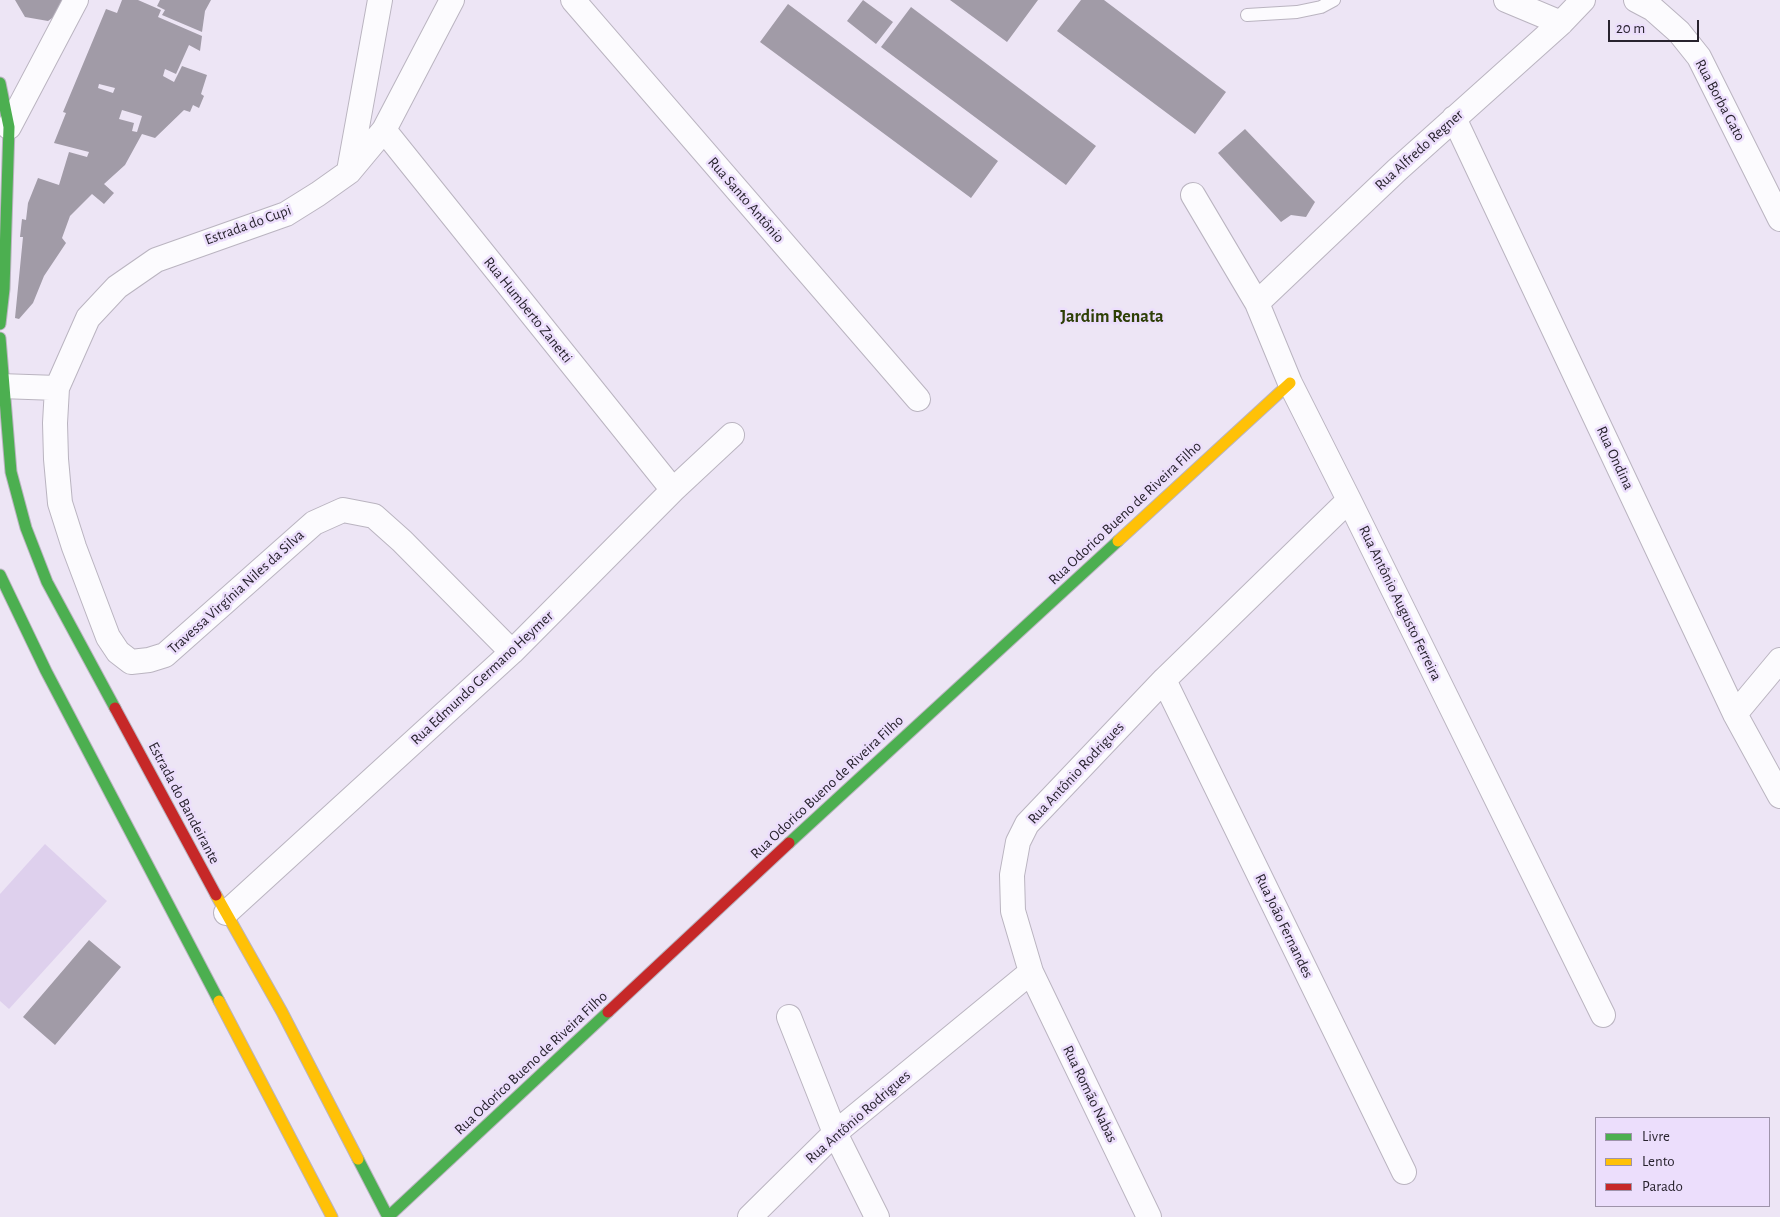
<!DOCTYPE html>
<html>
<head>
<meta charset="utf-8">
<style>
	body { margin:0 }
	#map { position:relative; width:1780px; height:1217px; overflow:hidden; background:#ede5f5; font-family:"Alegreya Sans",sans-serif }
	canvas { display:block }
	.legend { position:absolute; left:1595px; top:1117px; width:175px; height:90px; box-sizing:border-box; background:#ecdefc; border:1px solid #9e93aa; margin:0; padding:6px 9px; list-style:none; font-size:15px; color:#28232e }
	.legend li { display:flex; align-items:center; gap:10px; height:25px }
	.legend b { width:25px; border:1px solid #9e93aa }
	.scale { position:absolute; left:1608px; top:20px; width:91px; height:22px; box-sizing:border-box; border:2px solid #28232e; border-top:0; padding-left:6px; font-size:15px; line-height:18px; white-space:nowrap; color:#28232e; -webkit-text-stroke:4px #ecdefc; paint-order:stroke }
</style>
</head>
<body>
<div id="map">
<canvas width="1780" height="1217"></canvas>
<ul class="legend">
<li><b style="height:6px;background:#4caf50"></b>Livre</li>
<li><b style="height:6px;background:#ffc107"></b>Lento</li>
<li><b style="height:6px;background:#c62828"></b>Parado</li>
</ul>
<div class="scale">20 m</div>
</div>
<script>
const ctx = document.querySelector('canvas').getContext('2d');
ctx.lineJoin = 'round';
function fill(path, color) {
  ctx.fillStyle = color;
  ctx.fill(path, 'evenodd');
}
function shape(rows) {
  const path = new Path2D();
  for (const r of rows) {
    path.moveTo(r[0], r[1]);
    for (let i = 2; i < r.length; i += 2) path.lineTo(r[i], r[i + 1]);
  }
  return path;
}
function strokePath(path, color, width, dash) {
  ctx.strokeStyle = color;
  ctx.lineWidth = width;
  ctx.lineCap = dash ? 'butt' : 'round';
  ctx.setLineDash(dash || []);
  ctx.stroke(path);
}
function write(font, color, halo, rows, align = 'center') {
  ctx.font = font + ' "Alegreya Sans",sans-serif';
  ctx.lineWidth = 5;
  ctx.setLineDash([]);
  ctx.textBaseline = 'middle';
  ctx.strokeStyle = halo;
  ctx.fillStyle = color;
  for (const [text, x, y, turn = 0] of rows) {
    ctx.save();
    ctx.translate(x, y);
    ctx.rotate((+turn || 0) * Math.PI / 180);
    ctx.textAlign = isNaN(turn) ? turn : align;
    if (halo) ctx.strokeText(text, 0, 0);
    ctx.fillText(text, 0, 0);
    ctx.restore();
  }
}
fill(shape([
	[45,844,107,901,9,1009,0,1001,0,894]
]), '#ded0ed');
fill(shape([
	[15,0,69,0,65,9,48,21,25,17],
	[122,0,138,0,161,10,158,17,202,36,200,51,189,45,176,74,165,69,163,76,174,82,182,66,207,75,201,94,204,96,199,108,193,105,190,112,184,110,155,138,142,134,125,165,104,184,114,193,104,204,92,194,70,216,62,238,66,243,44,276,33,303,19,319,15,318,23,237,20,237,22,219,26,220,28,203,38,178,59,185,69,152,87,157,89,152,54,143,66,113,63,112,106,9,117,13],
	[99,84,115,88,113,93,98,88],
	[122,110,142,116,137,132,132,131,134,123,119,119],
	[160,0,211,0,205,11,202,32,162,15,165,10,157,6],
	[863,0,893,22,876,44,847,21],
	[950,0,1038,0,1007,42],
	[1081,0,1104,0,1226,92,1195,134,1057,31],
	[788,4,998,161,971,198,760,42],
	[911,7,1096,146,1066,185,881,47],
	[1245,129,1315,202,1306,217,1291,215,1281,222,1218,153],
	[89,940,121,967,55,1045,23,1017]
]), '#a19ba7');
const lane = shape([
	[1247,15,1297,12,1321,7,1334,0]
]);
const street = shape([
	[573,0,918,399],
	[1506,0,1561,23],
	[1636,0,1653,9,1679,32,1699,57,1780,219],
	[1454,118,1735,714,1780,796],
	[9,127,76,0],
	[384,130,673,490],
	[349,171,380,0],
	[1193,195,1257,303,1290,383,1349,500,1603,1015],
	[1257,303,1397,170,1561,23,1583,0],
	[0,386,57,388,88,318,117,287,156,260,286,214,318,194,349,172,384,130,452,0],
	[57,388,55,423,56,459,60,503,74,547,108,637,118,652,131,662,149,660,165,655,314,523,343,510,374,516,402,541,512,652],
	[1164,680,1404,1172],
	[1735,714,1780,660],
	[226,913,512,652,673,490,732,435],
	[1031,972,1149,1217],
	[789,1017,835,1133,877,1217],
	[750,1217,835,1133,1031,972,1013,911,1012,875,1018,842,1027,824,1164,680,1349,500]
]);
const fast = shape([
	[0,83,9,127,4,289,0,324],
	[0,338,11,472,26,528,47,582,115,708],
	[0,575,46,671,219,1001],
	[789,843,1118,541],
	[358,1159,388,1217],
	[388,1217,608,1012]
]);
const slow = shape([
	[1118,541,1290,383],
	[216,895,282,1012,358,1159],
	[219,1001,332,1217]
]);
const jam = shape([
	[115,708,216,895],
	[608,1012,789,843]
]);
strokePath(lane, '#bab4c0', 14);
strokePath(street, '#bab4c0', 26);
strokePath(fast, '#bab4c0', 13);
strokePath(slow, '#bab4c0', 13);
strokePath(jam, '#bab4c0', 13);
strokePath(lane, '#fcfbfe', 12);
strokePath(street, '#fcfbfe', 24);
strokePath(fast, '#4caf50', 11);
strokePath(slow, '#ffc107', 11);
strokePath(jam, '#c62828', 11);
write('15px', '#28232e', '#ecdefc', [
	["Rua Borba Gato",1720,100,62],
	["Rua Alfredo Regner",1419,150,-42],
	["Rua Santo Antônio",746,200,49],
	["Estrada do Cupi",248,225,-20],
	["Rua Humberto Zanetti",528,310,51],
	["Rua Ondina",1615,458,65],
	["Rua Odorico Bueno de Riveira Filho",1125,513,-43],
	["Travessa Virgínia Niles da Silva",236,592,-42],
	["Rua Antônio Augusto Ferreira",1400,603,64],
	["Rua Edmundo Germano Heymer",482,678,-43],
	["Rua Antônio Rodrigues",1076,773,-47],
	["Rua Odorico Bueno de Riveira Filho",827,787,-43],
	["Estrada do Bandeirante",184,803,62],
	["Rua João Fernandes",1284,926,64],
	["Rua Odorico Bueno de Riveira Filho",531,1063,-43],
	["Rua Romão Nabas",1090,1094,64],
	["Rua Antônio Rodrigues",858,1117,-41]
]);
write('bold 18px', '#2e3f07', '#ecdefc', [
	["Jardim Renata",1112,317]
]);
</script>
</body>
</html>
